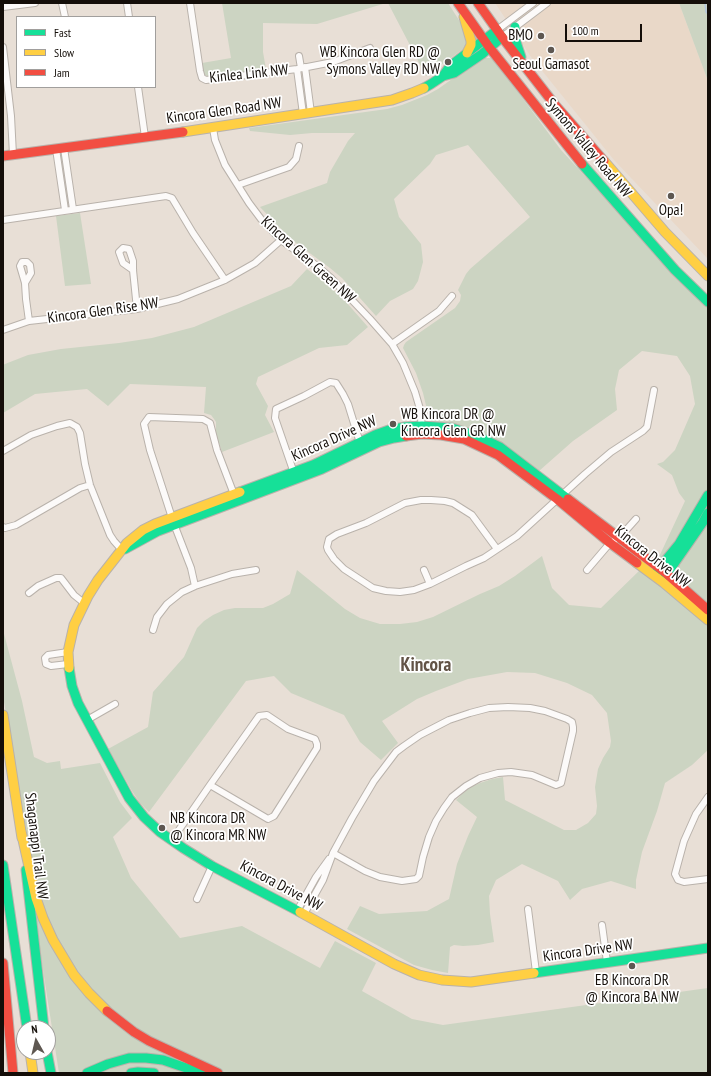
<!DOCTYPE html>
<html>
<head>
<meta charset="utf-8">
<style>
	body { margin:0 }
	#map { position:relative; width:711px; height:1076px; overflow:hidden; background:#e8dfd6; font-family:"PT Sans Narrow",sans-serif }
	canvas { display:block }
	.frame { position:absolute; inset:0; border:4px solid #140e09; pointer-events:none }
	.legend { position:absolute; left:16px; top:16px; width:140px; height:72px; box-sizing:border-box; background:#fff; border:1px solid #a19f9d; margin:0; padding:5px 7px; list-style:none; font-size:12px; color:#140e09 }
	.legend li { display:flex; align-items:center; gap:8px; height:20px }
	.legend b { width:20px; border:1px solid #a19f9d }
	.north { position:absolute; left:16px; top:1020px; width:40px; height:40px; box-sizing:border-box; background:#fff; border:1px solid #a19f9d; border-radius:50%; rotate:352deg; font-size:11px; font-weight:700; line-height:16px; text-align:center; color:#140e09 }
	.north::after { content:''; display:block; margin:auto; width:14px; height:18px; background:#5e5751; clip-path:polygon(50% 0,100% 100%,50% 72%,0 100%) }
	.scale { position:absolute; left:565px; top:24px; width:77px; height:18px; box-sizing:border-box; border:2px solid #140e09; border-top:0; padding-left:5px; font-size:12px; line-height:14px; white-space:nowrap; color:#140e09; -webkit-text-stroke:3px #fff; paint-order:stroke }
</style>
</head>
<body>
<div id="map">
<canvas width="711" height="1076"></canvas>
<div class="frame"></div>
<ul class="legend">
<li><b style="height:5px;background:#16e098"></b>Fast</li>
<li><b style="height:5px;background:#ffcf43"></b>Slow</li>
<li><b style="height:5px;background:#f24e42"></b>Jam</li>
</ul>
<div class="north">N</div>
<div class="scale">100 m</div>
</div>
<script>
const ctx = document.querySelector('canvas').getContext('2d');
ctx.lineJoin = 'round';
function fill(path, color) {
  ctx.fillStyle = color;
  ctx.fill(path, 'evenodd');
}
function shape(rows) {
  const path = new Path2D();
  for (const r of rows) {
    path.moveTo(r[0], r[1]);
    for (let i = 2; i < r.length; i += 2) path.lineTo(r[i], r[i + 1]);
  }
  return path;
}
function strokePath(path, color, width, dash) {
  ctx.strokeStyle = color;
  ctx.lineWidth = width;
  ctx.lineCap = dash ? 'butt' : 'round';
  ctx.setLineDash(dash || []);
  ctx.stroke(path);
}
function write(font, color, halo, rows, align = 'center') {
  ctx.font = font + ' "PT Sans Narrow",sans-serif';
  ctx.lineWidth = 3.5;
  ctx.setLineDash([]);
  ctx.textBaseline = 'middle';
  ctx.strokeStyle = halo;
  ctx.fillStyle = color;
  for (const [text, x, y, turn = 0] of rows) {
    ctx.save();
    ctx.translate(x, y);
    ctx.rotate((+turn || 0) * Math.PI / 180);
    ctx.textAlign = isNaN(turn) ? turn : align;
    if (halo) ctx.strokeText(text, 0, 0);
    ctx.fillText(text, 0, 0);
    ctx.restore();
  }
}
fill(shape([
	[495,3,679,3,708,81,708,259,614,160,531,57]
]), '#e9d8c8');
fill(shape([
	[222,3,386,3,317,24,263,23,263,52,266,69,210,77,205,75,203,73,202,63,231,58],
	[388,3,448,3,464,28,467,42,465,46,463,49,426,76],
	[679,3,708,3,708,81],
	[484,58,491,58,494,60,561,150,630,225,652,252,676,278,708,308,708,489,663,559,661,560,658,559,685,501,679,493,672,475,657,464,663,462,675,450,695,404,690,376,677,356,642,351,619,370,615,389,617,410,573,441,539,471,497,441,483,433,468,428,452,424,431,422,429,418,423,393,416,373,403,348,404,345,406,342,455,308,460,301,461,295,458,290,466,274,470,269,530,217,468,145,436,155,430,164,394,199,399,217,421,244,423,262,418,281,413,289,390,301,376,316,342,278,330,268,296,243,281,229,260,207,327,183,330,172,348,141,355,133,312,133,290,135,250,131,249,128,387,109,402,105,427,95,438,89,479,60],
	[80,213,91,284,65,286,56,216],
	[307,269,326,283,346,302,368,327,347,345,319,348,258,377,256,384,268,406,265,415,274,432,222,452,216,435,216,422,214,419,211,415,204,413,206,387,130,384,108,406,87,389,35,394,3,413,3,365,5,364,28,355,61,349,119,343,152,338,194,327,291,286],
	[708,518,708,603,677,577,675,575,675,570],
	[542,556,552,588,569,605,601,608,641,569,708,623,708,750,692,765,665,783,657,811,642,852,636,880,636,889,611,881,582,889,570,900,558,881,522,864,496,880,489,896,490,914,494,942,478,945,463,946,454,945,450,947,448,973,432,970,414,965,347,929,360,906,379,914,427,911,449,899,457,864,468,836,477,817,456,800,462,794,471,787,480,783,492,779,503,777,505,800,564,830,576,830,588,823,596,814,597,806,595,787,598,769,603,758,610,747,611,741,607,713,592,695,567,683,535,673,507,672,468,679,436,691,417,699,382,721,398,743,381,760,360,742,344,715,291,693,274,676,246,681,149,812,140,803,132,791,108,749,148,727,153,692,184,657,197,628,204,621,213,615,224,610,235,608,263,608,273,604,290,594,297,570,345,609,360,618,380,624,400,624,417,622,433,617,480,594,499,586,515,576],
	[3,630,22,701,34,757,47,763,60,761,61,769,100,763,120,802,132,818,113,837,131,878,180,938,242,926,320,968,335,941,376,963,362,991,412,1019,443,1025,708,988,708,1073,59,1073,41,957,27,834,16,774,3,696]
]), '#ccd4c2');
strokePath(shape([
	[705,3,706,12,708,14]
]), '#b4c6dc', 1.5);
const street = shape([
	[62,3,65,17],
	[127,3,129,17],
	[190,3,200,71,202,78,206,80,297,69,333,62,370,48],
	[3,7,35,3],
	[497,30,533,3],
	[502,37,547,3],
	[3,47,11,116,13,155],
	[299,56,301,68],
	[305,67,311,113],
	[297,69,303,114],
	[138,87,145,137],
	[213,128,215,140,225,165,249,203,261,219,281,240,317,266,331,278,370,319,392,344,403,363,415,392,420,409,422,428],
	[64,148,73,209],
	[56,149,65,210],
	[238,185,289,167,296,159,299,146],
	[3,220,166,196,172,198,193,233,225,280],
	[133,270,123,263,119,252,123,248,129,249,133,261,133,270,137,309],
	[25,283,31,273,30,265,27,262,22,262,20,266,25,283,26,299,29,321],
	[3,330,29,321,137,309,178,299,225,280,255,263,281,240],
	[392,344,439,311,452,296],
	[3,451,31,435,57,426,70,423,77,427,80,433,85,464,90,485,110,535,114,541,122,550],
	[295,476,275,418,276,409,304,396,330,382,336,383,343,394,348,404,361,446],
	[3,527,5,528,16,525,80,488,90,485],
	[497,549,472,515,453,503,445,501,431,500,421,500,405,503,366,523,337,534,329,539,327,547,328,550,334,559,344,569,373,588,386,591,400,592,414,590,430,584,466,566,484,558,517,536,585,474,611,452,643,431,647,427,654,390],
	[424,570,430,584],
	[587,570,610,543,619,538,636,519],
	[195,586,191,568,174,524,150,450,144,424,149,417,203,419,210,423,217,450,235,497],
	[29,593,38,586,56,578,61,578,74,595,84,603],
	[153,630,157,617,167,604,182,592,195,586,232,574,256,570],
	[68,652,48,655,45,658,46,664,51,666,68,664],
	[87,720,115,704],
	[708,797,696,814,684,841,675,874,678,880,684,882,708,879],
	[172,840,210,785,259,716,267,715,288,729,315,739,317,744,317,748,274,816,268,819,210,785],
	[197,899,212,866],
	[528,909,536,972],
	[297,911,316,877,329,859],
	[304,914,323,880,333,853,352,818,374,781,396,752,404,746,420,735,449,720,470,713,489,708,508,707,530,708,545,711,567,719,572,722,573,727,573,731,561,783,556,785,532,775,511,772,498,773,480,778,466,786,452,797,444,808,436,821,429,837,423,857,419,876,416,879,402,881,380,877,365,871,333,853],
	[602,925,607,962]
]);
const fast = shape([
	[515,27,515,39,521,57],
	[443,76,450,66,497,30],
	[424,88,431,84,443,76,454,73,482,54,502,37],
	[582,164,675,270,708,302],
	[240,492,313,465,375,435,389,430,405,427,422,426,452,428,477,436,500,447,568,499],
	[125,549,158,531,322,469,379,442,394,438,406,436],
	[656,572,679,544,708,495],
	[664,578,703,522,708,513],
	[69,668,72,686,78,703,129,798,144,817,160,832,183,848,212,866,300,912],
	[3,865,27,1028],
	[26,870,44,1028],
	[534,973,708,948],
	[47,1052,51,1073],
	[87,1073,108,1064,129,1058,146,1058,163,1060,201,1073],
	[131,1073,138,1072,154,1073]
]);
const slow = shape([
	[464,17,471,41,471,45,467,53],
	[183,132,392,100,412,93,424,88],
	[604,161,665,232,708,276],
	[637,563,664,583,708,620],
	[69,668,68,652,74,625,88,596,98,580,127,543,143,530,155,524,240,492],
	[3,715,22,838],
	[21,831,36,898,43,918,53,940,74,975,89,993,107,1011],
	[300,912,394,964,419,975,442,980,471,982,534,973],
	[30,1052,33,1073]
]);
const jam = shape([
	[458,3,489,47,582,164],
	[478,3,502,37,555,105,604,161],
	[3,156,183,132],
	[406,436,422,434,441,435,464,439,498,455,557,499,610,543,637,563],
	[568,499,667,574,708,610],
	[3,963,13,1073],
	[107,1011,134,1032,149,1041,218,1073]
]);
strokePath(street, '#b9b2ab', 8);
strokePath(fast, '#b9b2ab', 11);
strokePath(slow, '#b9b2ab', 11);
strokePath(jam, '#b9b2ab', 11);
strokePath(street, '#fcfaf9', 6);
strokePath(fast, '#16e098', 9);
strokePath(slow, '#ffcf43', 9);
strokePath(jam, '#f24e42', 9);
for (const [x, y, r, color] of [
	[541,36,4,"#5e5751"],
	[551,50,4,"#5e5751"],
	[448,62,4,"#5e5751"],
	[671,196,4,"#5e5751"],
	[393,424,4,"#5e5751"],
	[162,828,4,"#5e5751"],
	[632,966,4,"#5e5751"]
]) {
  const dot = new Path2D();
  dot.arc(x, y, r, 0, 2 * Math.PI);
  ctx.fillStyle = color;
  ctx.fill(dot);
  strokePath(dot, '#fff', 1.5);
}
write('15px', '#140e09', '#fff', [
	["BMO",533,36,"right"],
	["WB Kincora Glen RD @",440,53,"right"],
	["Symons Valley RD NW",440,70,"right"],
	["Seoul Gamasot",551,65],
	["Opa!",671,211],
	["WB Kincora DR @",401,415,"left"],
	["Kincora Glen GR NW",401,432,"left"],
	["NB Kincora DR",170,819,"left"],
	["@ Kincora MR NW",170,836,"left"],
	["EB Kincora DR",632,981],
	["@ Kincora BA NW",632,998]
]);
write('15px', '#140e09', '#fff', [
	["Kinlea Link NW",249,74,-6],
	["Kincora Glen Road NW",224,111,-8],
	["Symons Valley Road NW",588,148,50],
	["Kincora Glen Green NW",308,260,42],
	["Kincora Glen Rise NW",103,311,-8],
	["Kincora Drive NW",334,439,-24],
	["Kincora Drive NW",652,557,38],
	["Shaganappi Trail NW",36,846,83],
	["Kincora Drive NW",281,886,28],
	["Kincora Drive NW",588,951,-8]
]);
write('bold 19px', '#625346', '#fff', [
	["Kincora",426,666]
]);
</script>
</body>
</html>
